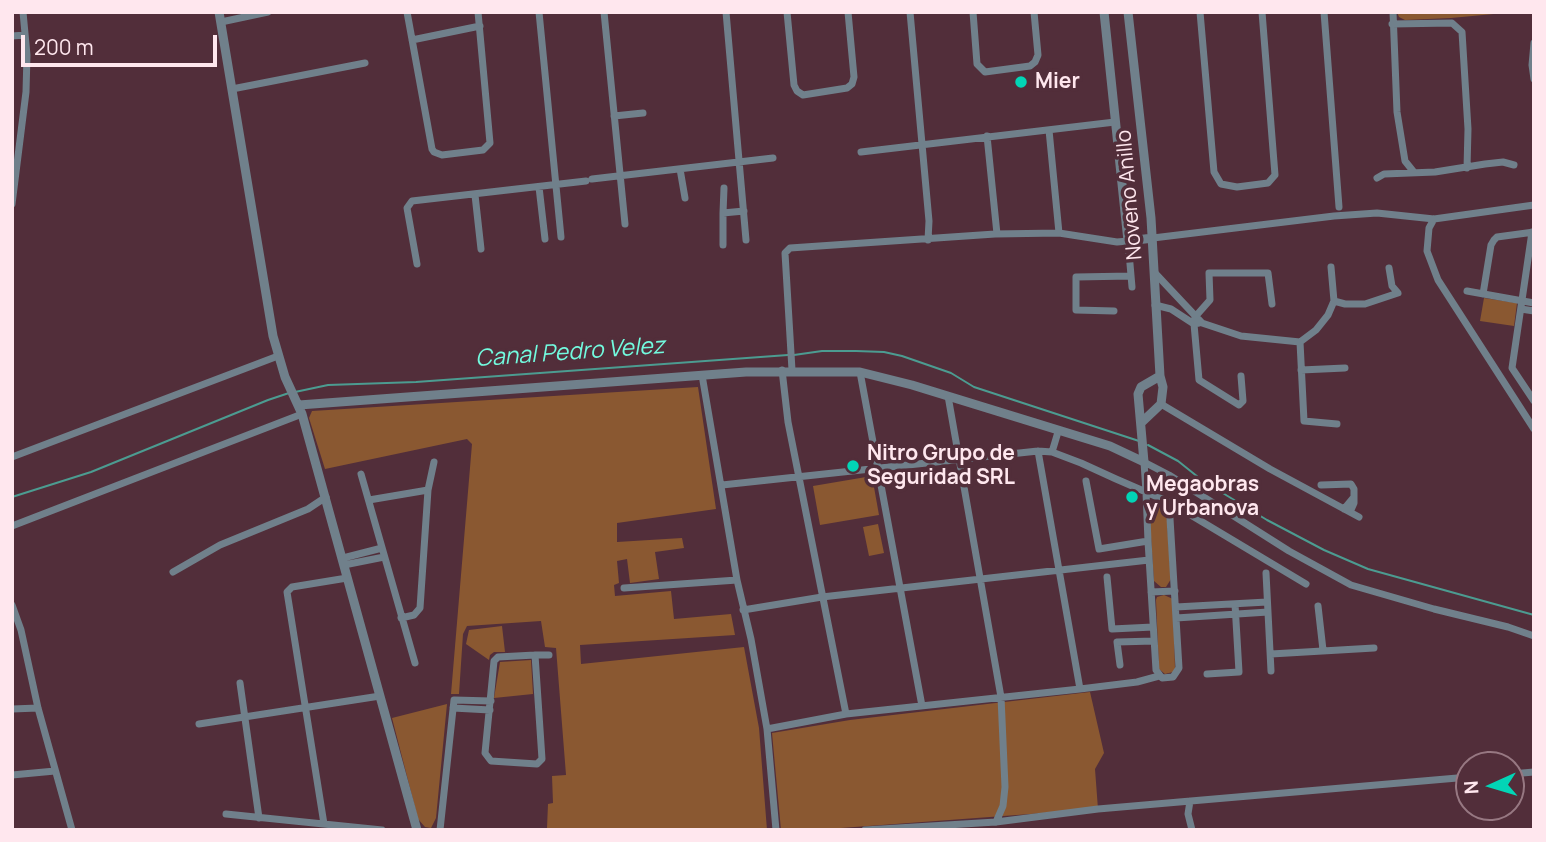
<!DOCTYPE html>
<html>
<head>
<meta charset="utf-8">
<style>
	body { margin:0 }
	#map { position:relative; width:1546px; height:842px; overflow:hidden; background:#522e3a; font-family:Manrope,sans-serif }
	canvas { display:block }
	.frame { position:absolute; inset:0; border:14px solid #ffe7ee; pointer-events:none }
	.north { position:absolute; left:1455px; top:751px; width:70px; height:70px; box-sizing:border-box; background:#522e3a; border:2px solid #977882; border-radius:50%; rotate:266deg; font-size:19px; font-weight:700; line-height:28px; text-align:center; color:#ffe7ee }
	.north::after { content:''; display:block; margin:auto; width:24px; height:32px; background:#02d5b6; clip-path:polygon(50% 0,100% 100%,50% 72%,0 100%) }
	.scale { position:absolute; left:21px; top:35px; width:196px; height:32px; box-sizing:border-box; border:4px solid #ffe7ee; border-top:0; padding-left:9px; font-size:21px; line-height:24px; white-space:nowrap; color:#ffe7ee; -webkit-text-stroke:5px #522e3a; paint-order:stroke }
</style>
</head>
<body>
<div id="map">
<canvas width="1546" height="842"></canvas>
<div class="frame"></div>
<div class="north">N</div>
<div class="scale">200 m</div>
</div>
<script>
const ctx = document.querySelector('canvas').getContext('2d');
ctx.lineJoin = 'round';
function fill(path, color) {
  ctx.fillStyle = color;
  ctx.fill(path, 'evenodd');
}
function shape(rows) {
  const path = new Path2D();
  for (const r of rows) {
    path.moveTo(r[0], r[1]);
    for (let i = 2; i < r.length; i += 2) path.lineTo(r[i], r[i + 1]);
  }
  return path;
}
function strokePath(path, color, width, dash) {
  ctx.strokeStyle = color;
  ctx.lineWidth = width;
  ctx.lineCap = dash ? 'butt' : 'round';
  ctx.setLineDash(dash || []);
  ctx.stroke(path);
}
function write(font, color, halo, rows, align = 'center') {
  ctx.font = font + ' Manrope,sans-serif';
  ctx.lineWidth = 7;
  ctx.setLineDash([]);
  ctx.textBaseline = 'middle';
  ctx.strokeStyle = halo;
  ctx.fillStyle = color;
  for (const [text, x, y, turn = 0] of rows) {
    ctx.save();
    ctx.translate(x, y);
    ctx.rotate((+turn || 0) * Math.PI / 180);
    ctx.textAlign = isNaN(turn) ? turn : align;
    if (halo) ctx.strokeText(text, 0, 0);
    ctx.fillText(text, 0, 0);
    ctx.restore();
  }
}
fill(shape([
	[1397,12,1515,12,1451,18,1405,20,1399,17],
	[1484,298,1517,303,1514,326,1480,321],
	[698,387,716,509,617,523,617,542,682,538,684,548,655,552,659,579,630,583,627,559,617,561,619,583,614,585,615,596,671,591,674,619,731,614,735,635,580,645,581,664,744,647,759,728,767,830,547,828,548,804,553,803,552,776,566,775,556,648,545,647,541,621,467,626,463,634,459,694,451,694,472,444,467,439,325,469,309,418,312,411],
	[872,476,879,515,820,525,813,486],
	[1157,502,1163,503,1166,507,1171,579,1166,587,1161,587,1154,581,1149,508,1153,503],
	[878,524,884,553,869,556,863,527],
	[1164,595,1173,599,1175,669,1173,672,1165,674,1159,669,1156,600,1157,597],
	[502,626,505,652,494,652,490,655,489,660,466,644,469,630],
	[531,660,533,694,494,698,500,662],
	[1090,692,1104,753,1095,769,1098,809,814,830,781,830,772,733,850,720],
	[447,704,436,818,431,828,425,827,418,819,392,718]
]), '#8a5831');
strokePath(shape([
	[794,355,822,351,856,351,884,352,902,356,951,373,974,387,1139,441],
	[295,392,328,385,416,382,788,355],
	[1148,445,1178,461,1203,481,1267,520,1324,550,1368,569,1534,615],
	[12,497,91,472,268,400,289,393]
]), '#4c9c91', 2);
strokePath(shape([
	[407,12,432,149,434,152,442,155,483,150,490,143,478,12],
	[539,12,561,237],
	[604,12,625,224],
	[726,12,746,240],
	[787,12,794,85,797,91,803,95,847,88,852,84,854,77,848,12],
	[910,12,929,221,928,240],
	[973,12,977,64,985,72,1030,66,1035,62,1038,55,1034,12],
	[1200,12,1214,172,1221,184,1237,187,1268,183,1275,175,1262,12],
	[1324,12,1339,207],
	[1393,12,1397,112,1405,161,1413,171],
	[221,22,268,12],
	[1392,24,1452,23,1462,32,1468,129,1467,168],
	[12,36,25,35],
	[412,40,480,26],
	[1534,43,1532,65,1534,79],
	[232,89,365,63],
	[614,116,643,113],
	[1049,130,1059,233],
	[987,136,997,234],
	[861,152,1115,122],
	[680,169,685,198],
	[1377,178,1384,174,1435,172,1485,164,1503,162,1514,165],
	[592,179,773,158],
	[539,187,545,239],
	[724,188,723,213,744,211],
	[475,195,481,249],
	[12,204,26,92,27,55,23,12],
	[1434,219,1429,228,1427,251,1438,280,1534,429],
	[1532,232,1512,368,1534,401],
	[1153,238,1334,216,1377,213,1434,219,1534,205],
	[723,245,723,213],
	[417,264,407,208,412,201,586,181],
	[1154,272,1202,323,1241,336,1300,342],
	[1467,291,1534,303],
	[1483,294,1491,245,1494,240,1497,237,1534,232],
	[1334,301,1345,304,1365,304,1398,293,1392,286,1389,268],
	[1155,305,1171,309,1194,324,1199,323],
	[1521,309,1534,311],
	[1114,311,1076,310,1076,277,1131,276],
	[1195,317,1210,300,1209,273,1268,273,1272,304],
	[1194,324,1199,380,1239,405,1243,401,1241,376],
	[1300,342,1304,421,1337,424],
	[1300,342,1316,330,1328,315,1334,301,1331,267],
	[782,370,788,422,846,714],
	[792,370,785,253,790,248,995,234,1059,233,1117,242,1128,241,1132,287],
	[1301,370,1345,368],
	[860,372,922,706],
	[702,375,737,580,751,639,767,729,846,714,1080,689,1137,682,1159,676],
	[948,396,1001,697,1005,787,1003,806,996,822],
	[1161,404,1270,469,1359,517],
	[1038,451,1080,689],
	[1052,452,1081,463,1116,479,1146,492,1169,502,1179,668,1173,677,1162,678,1156,670,1148,541,1146,492,1144,462],
	[12,457,278,356],
	[1144,462,1169,475,1289,551,1351,585,1434,609,1508,627,1534,636],
	[361,474,415,663],
	[1086,481,1099,549,1148,541],
	[722,485,1038,451,1052,452,1058,432],
	[1321,485,1351,484,1354,489,1354,497],
	[369,500,428,490],
	[1169,502,1306,584],
	[1344,509,1354,497,1354,503,1350,512],
	[12,526,302,414],
	[343,558,382,548],
	[344,565,384,557],
	[173,572,220,545,308,509,326,497],
	[1266,573,1271,671],
	[1107,577,1112,629,1153,627],
	[624,588,737,580],
	[1151,592,1175,591],
	[12,605,21,630,38,708,72,830],
	[1318,606,1323,650],
	[1176,607,1267,602],
	[743,610,822,597,1149,560],
	[401,618,414,615,420,608,428,490,434,462],
	[1176,618,1268,612],
	[1271,654,1374,648],
	[535,655,542,759,537,764,491,761,485,753,494,661,498,657,535,655,549,655],
	[1120,665,1117,642,1154,641],
	[1207,674,1239,672,1235,604],
	[240,683,259,818],
	[453,708,490,710],
	[12,709,38,708],
	[199,724,380,696],
	[767,729,776,830],
	[1511,774,1534,772],
	[12,775,55,771],
	[1190,801,1188,814,1192,830],
	[226,814,382,830],
	[324,824,287,592,292,587,347,578],
	[440,830,454,700,491,701],
	[865,830,996,822,1098,809,1469,777]
]), '#70808b', 7);
strokePath(shape([
	[219,12,273,336,285,377,302,414,417,830],
	[1104,12,1128,241,1153,238],
	[1128,12,1151,218,1160,376,1163,387,1161,404,1142,422],
	[299,405,746,372,860,372,912,385,1110,446,1144,462],
	[1144,462,1138,394,1141,387,1160,376]
]), '#70808b', 9);
for (const [x, y, r, color] of [
	[1021,82,7,"#02d5b6"],
	[853,466,7,"#02d5b6"],
	[1132,497,7,"#02d5b6"]
]) {
  const dot = new Path2D();
  dot.arc(x, y, r, 0, 2 * Math.PI);
  ctx.fillStyle = color;
  ctx.fill(dot);
  strokePath(dot, '#522e3a', 2.5);
}
write('bold 21px', '#ffe7ee', '#522e3a', [
	["Mier",1035,82],
	["Nitro Grupo de",867,454],
	["Seguridad SRL",867,478],
	["Megaobras",1146,485],
	["y Urbanova",1146,509]
], 'left');
write('21px', '#ffe7ee', '#522e3a', [
	["Noveno Anillo",1130,195,-95]
]);
write('italic 23px', '#72fade', '#522e3a', [
	["Canal Pedro Velez",570,353,-4]
]);
</script>
</body>
</html>
